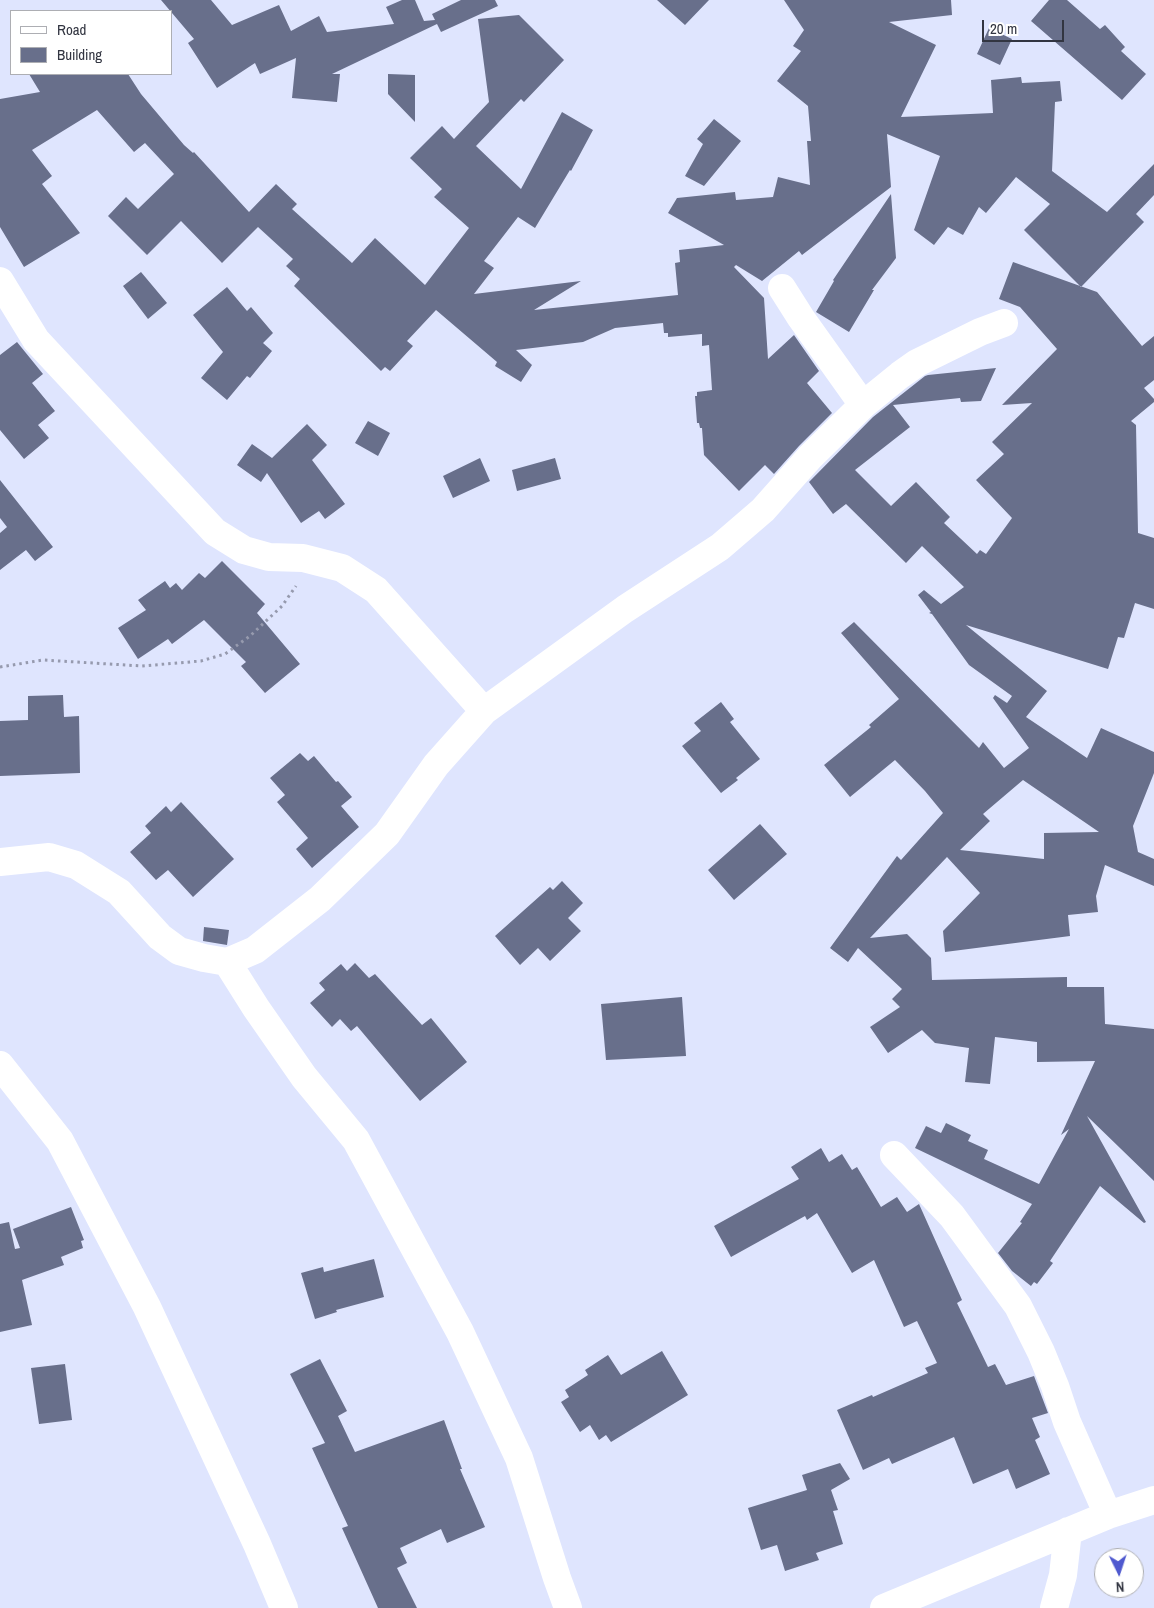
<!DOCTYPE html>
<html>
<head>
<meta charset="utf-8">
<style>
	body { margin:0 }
	#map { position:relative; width:1154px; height:1608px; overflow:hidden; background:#dfe5fe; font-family:"Archivo Narrow",sans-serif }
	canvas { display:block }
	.legend { position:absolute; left:10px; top:10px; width:162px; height:65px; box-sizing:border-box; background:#fff; border:1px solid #adaeb3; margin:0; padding:6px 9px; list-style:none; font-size:15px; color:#323541 }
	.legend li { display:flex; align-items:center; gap:10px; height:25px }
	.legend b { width:25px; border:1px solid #adaeb3 }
	.north { position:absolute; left:1094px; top:1548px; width:50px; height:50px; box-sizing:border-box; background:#fff; border:1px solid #adaeb3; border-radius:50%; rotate:176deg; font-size:14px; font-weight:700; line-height:20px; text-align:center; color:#323541 }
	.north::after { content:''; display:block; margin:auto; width:18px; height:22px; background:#4f59cf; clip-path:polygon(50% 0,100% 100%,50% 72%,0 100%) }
	.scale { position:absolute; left:982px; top:20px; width:82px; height:22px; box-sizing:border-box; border:2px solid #323541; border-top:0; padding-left:6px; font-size:15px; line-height:18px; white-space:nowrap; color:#323541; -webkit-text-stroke:4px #fff; paint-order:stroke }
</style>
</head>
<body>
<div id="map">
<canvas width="1154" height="1608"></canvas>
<ul class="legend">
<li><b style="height:6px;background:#fff"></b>Road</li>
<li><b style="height:14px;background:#686f8b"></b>Building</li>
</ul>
<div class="north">N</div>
<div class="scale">20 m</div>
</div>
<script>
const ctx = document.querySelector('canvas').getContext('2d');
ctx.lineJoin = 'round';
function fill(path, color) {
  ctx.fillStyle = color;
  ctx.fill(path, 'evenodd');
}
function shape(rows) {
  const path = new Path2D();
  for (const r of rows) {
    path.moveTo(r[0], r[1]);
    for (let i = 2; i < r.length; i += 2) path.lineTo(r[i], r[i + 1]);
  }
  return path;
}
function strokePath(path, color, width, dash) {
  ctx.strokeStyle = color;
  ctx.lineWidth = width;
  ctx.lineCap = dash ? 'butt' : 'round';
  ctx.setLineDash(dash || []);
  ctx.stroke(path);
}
fill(shape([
	[161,0,211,0,232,25,279,5,291,31,319,16,327,32,394,24,386,7,402,0,415,0,424,21,435,20,432,14,461,0,495,0,498,6,441,32,437,24,332,74,340,74,337,102,292,98,296,58,260,74,255,63,217,88,188,43,194,39],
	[657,0,709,0,685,25],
	[784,0,951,0,952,15,889,22,936,45,901,117,993,113,991,80,1021,77,1022,83,1060,81,1062,101,1055,102,1052,171,1107,212,1154,164,1154,195,1136,214,1144,222,1081,287,1024,230,1050,204,1016,177,986,213,979,207,963,235,948,227,934,245,914,230,940,156,887,134,891,187,802,255,799,251,762,281,736,265,734,267,764,298,768,359,794,335,819,371,807,383,832,413,799,446,774,474,765,465,739,491,704,455,702,428,700,428,699,423,697,423,695,396,697,396,697,392,712,390,709,345,702,346,702,334,668,337,668,333,664,333,663,323,615,328,583,342,516,350,532,365,521,382,495,366,497,362,436,310,407,341,413,346,390,371,385,367,381,371,294,286,300,279,286,266,293,259,258,227,222,263,181,221,147,255,108,216,126,197,138,209,174,174,145,143,134,152,97,110,32,150,52,176,42,184,80,233,24,267,0,227,0,99,40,92,29,74,128,74,141,94,184,145,193,153,194,152,249,212,276,184,297,204,292,209,352,263,375,238,425,285,469,228,434,197,442,189,410,158,442,126,454,139,489,102,478,19,519,15,564,60,524,102,521,99,476,146,521,189,562,112,593,130,571,171,570,170,535,228,518,217,484,261,494,268,474,294,581,281,534,310,678,295,675,263,680,262,679,250,724,245,668,213,677,198,735,192,736,200,773,197,778,177,810,185,807,141,811,141,808,106,777,81,801,51,793,46,804,30],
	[1049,0,1067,0,1100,29,1105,25,1125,47,1121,51,1146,74,1122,100,1031,21],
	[989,28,1012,39,1000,65,977,54],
	[388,74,415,75,415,122,388,94],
	[714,119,741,141,704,186,685,176,703,144,697,139],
	[891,194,896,258,872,290,874,290,849,332,816,312,834,281,833,280],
	[1013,262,1097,292,1142,346,1154,336,1154,380,1144,388,1154,399,1154,402,1131,421,1136,425,1138,533,1154,538,1154,609,1135,603,1124,638,1118,637,1108,669,966,625,1047,691,1026,717,1087,758,1101,728,1154,752,1154,773,1133,826,1138,852,1154,859,1154,886,1105,865,1096,896,1098,912,1068,915,1070,936,945,952,943,931,980,893,947,857,870,938,907,934,931,958,932,980,1067,977,1067,987,1104,987,1105,1024,1154,1029,1154,1181,1087,1116,1146,1222,1144,1223,1100,1186,1050,1261,1053,1263,1037,1284,1034,1282,1031,1286,1012,1271,998,1253,1022,1223,1020,1222,1032,1204,915,1148,926,1126,941,1133,946,1123,971,1135,968,1141,988,1150,984,1159,1039,1184,1069,1129,1061,1135,1095,1061,1037,1062,1037,1042,995,1037,990,1084,965,1082,969,1048,935,1043,922,1030,888,1053,870,1027,900,1007,892,999,902,989,858,948,848,962,830,948,897,856,901,860,943,813,925,791,895,760,850,797,824,765,871,727,869,725,899,699,841,633,854,622,979,748,983,742,1004,768,1029,748,993,698,995,695,1007,703,1012,696,969,665,932,614,929,613,931,612,918,595,924,590,941,604,964,587,922,546,906,563,846,504,833,514,809,482,873,417,925,376,928,375,996,368,981,401,961,402,960,398,893,405,910,427,855,470,891,506,916,482,950,517,944,523,977,554,980,550,986,554,1012,518,976,480,1004,454,992,442,1032,403,1002,405,1057,349,1020,307,999,299],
	[1023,780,1099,832,1044,833,1044,859,960,850,990,821,983,814],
	[141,272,167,303,148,319,123,286],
	[227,287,247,311,251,307,273,333,263,343,272,351,250,378,247,376,227,400,201,378,223,352,193,315],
	[17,342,43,374,32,383,55,411,38,425,49,438,24,459,0,430,0,355],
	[368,421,390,433,378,456,355,443],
	[307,424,327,445,312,460,345,504,325,519,319,511,301,523,267,473,261,482,237,465,252,444,272,458],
	[480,458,490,481,453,498,443,476],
	[555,458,561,479,517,491,512,470],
	[0,480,53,547,35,561,26,550,0,570,0,533,7,527,0,518],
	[222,561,265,604,257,613,300,664,265,693,241,666,246,662,204,620,172,644,168,639,138,659,118,628,146,610,138,600,165,581,170,588,176,583,182,590,199,573,205,578],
	[63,695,64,717,79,716,80,773,0,776,0,721,28,720,28,696],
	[721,702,734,719,730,722,760,759,736,778,738,780,721,793,682,746,701,731,694,723],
	[300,753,308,761,314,756,336,782,338,781,352,797,341,806,359,827,312,868,296,849,308,838,277,802,285,795,270,778],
	[181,802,234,859,193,897,168,870,156,880,130,852,151,833,145,826,166,806,171,812],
	[760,824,787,854,734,900,708,870],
	[562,881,583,903,568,918,581,931,550,961,538,948,520,965,495,936,550,887,553,890],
	[204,927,229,930,227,945,203,941],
	[355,963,369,978,375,974,422,1025,431,1018,467,1062,420,1101,357,1026,351,1031,340,1019,332,1027,310,1003,325,990,319,983,341,964,347,971],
	[682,997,686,1056,606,1060,601,1004],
	[821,1148,829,1162,842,1154,852,1170,857,1167,881,1207,897,1197,907,1212,919,1204,962,1300,957,1303,988,1367,995,1364,1006,1385,1034,1376,1048,1413,1032,1418,1040,1437,1035,1440,1050,1474,1016,1489,1008,1469,973,1484,954,1437,892,1464,889,1458,863,1470,837,1410,872,1395,873,1397,928,1373,925,1368,937,1363,917,1321,904,1327,874,1260,852,1273,817,1213,807,1220,805,1216,731,1257,714,1226,799,1179,791,1167],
	[71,1207,84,1240,81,1241,83,1248,61,1257,64,1265,22,1280,32,1325,0,1332,0,1224,9,1222,15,1249,20,1248,13,1229],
	[374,1259,384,1297,336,1310,337,1312,315,1319,301,1273,323,1267,324,1272],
	[662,1351,688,1395,611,1442,606,1435,599,1440,590,1425,580,1432,561,1402,569,1397,565,1390,588,1375,585,1370,608,1355,621,1375],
	[320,1359,347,1411,338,1416,355,1452,444,1420,462,1469,460,1469,485,1527,447,1543,441,1529,400,1548,407,1563,397,1568,417,1608,378,1608,342,1528,348,1526,312,1448,325,1443,290,1374],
	[65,1364,72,1420,39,1424,31,1368],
	[840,1463,850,1479,831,1490,838,1510,833,1511,843,1544,816,1553,819,1560,785,1571,777,1545,761,1550,748,1508,807,1490,802,1475]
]), '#686f8b');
strokePath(shape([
	[0,667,43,660,142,666,201,661,225,654,250,636,282,606,296,586]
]), '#969aae', 3, [2.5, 4]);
strokePath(shape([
	[0,281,36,340,215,532,244,550,269,557,303,558,342,568,376,590,484,711],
	[863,405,900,375,917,363,980,332,1004,323],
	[0,862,49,857,76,865,119,892,160,937,179,951,204,958,227,962,255,950,320,899,387,834,436,765,484,711,625,609,720,547,763,510,810,457,863,405,801,318,782,288],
	[227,962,256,1008,304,1077,356,1140,460,1332,519,1458,557,1578,568,1608],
	[0,1065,60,1141,147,1307,257,1544,284,1608],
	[894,1155,952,1216,1018,1306,1041,1352,1055,1386,1067,1422,1108,1515],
	[884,1608,1108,1515,1154,1500],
	[1054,1608,1063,1575,1068,1531]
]), '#fff', 28);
</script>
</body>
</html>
